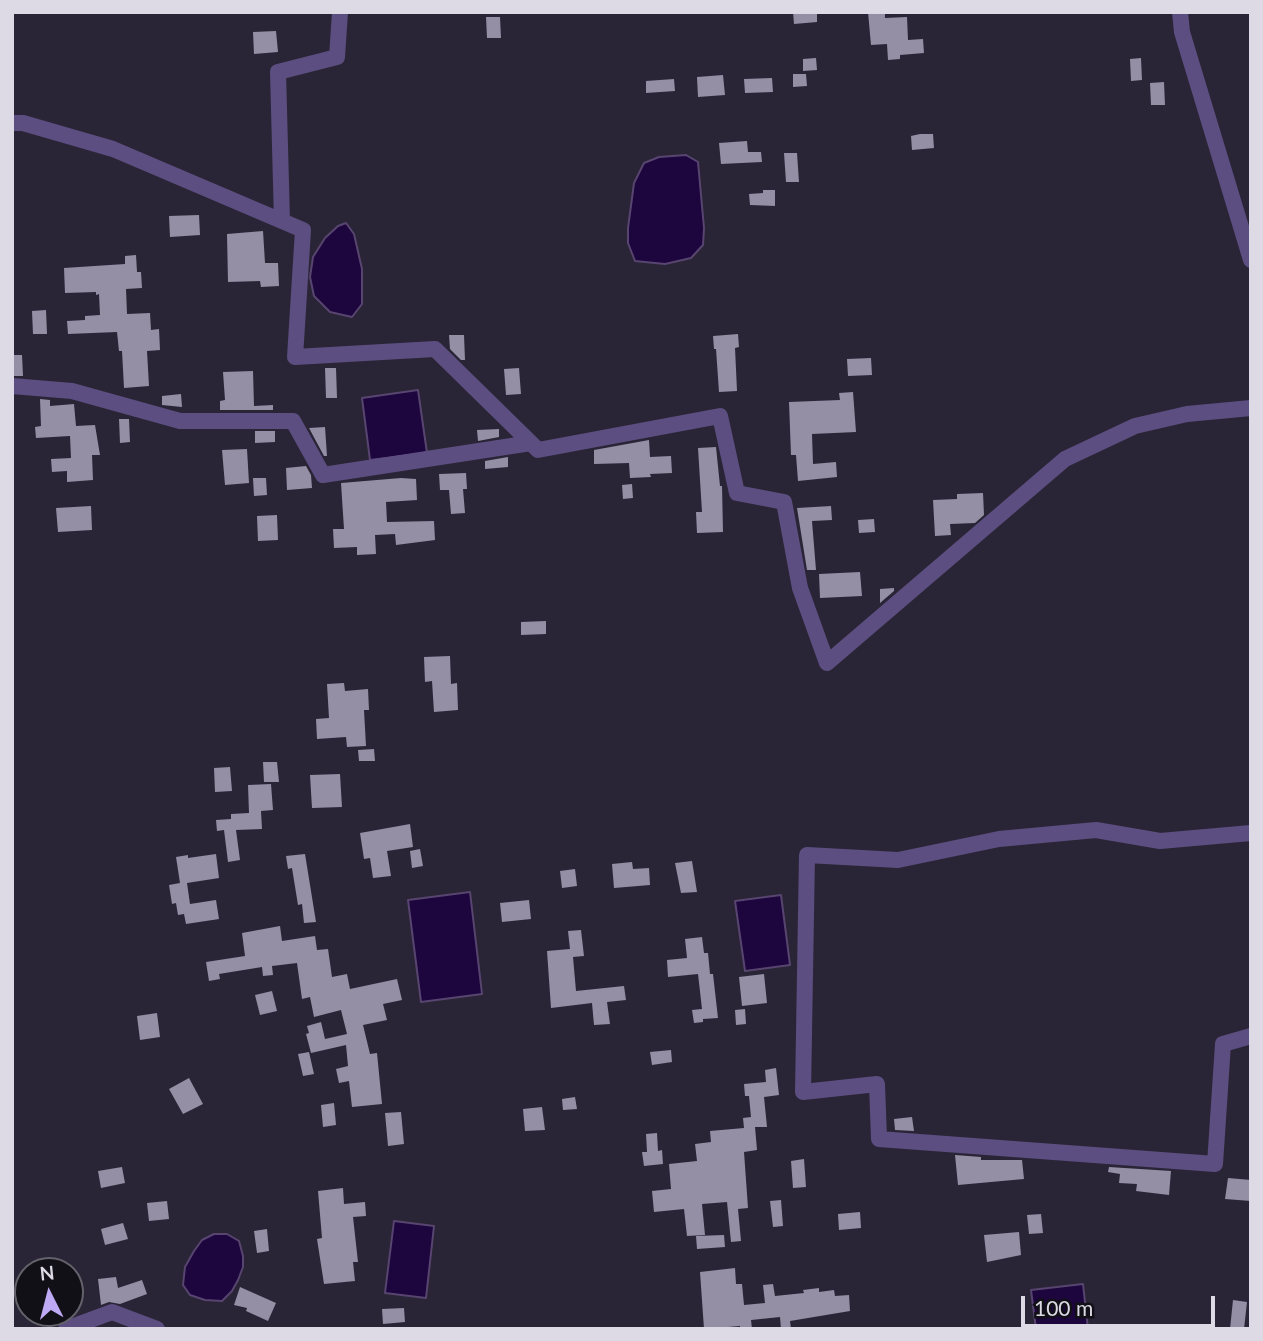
<!DOCTYPE html>
<html>
<head>
<meta charset="utf-8">
<style>
	body { margin:0 }
	#map { position:relative; width:1263px; height:1341px; overflow:hidden; background:#2a2536; font-family:Lato,sans-serif }
	canvas { display:block }
	.frame { position:absolute; inset:0; border:14px solid #dddae6; pointer-events:none }
	.north { position:absolute; left:14px; top:1257px; width:70px; height:70px; box-sizing:border-box; background:#121017; border:2px solid #63616a; border-radius:50%; rotate:354deg; font-size:19px; font-weight:700; line-height:28px; text-align:center; color:#dddae6 }
	.north::after { content:''; display:block; margin:auto; width:24px; height:32px; background:#bea9f5; clip-path:polygon(50% 0,100% 100%,50% 72%,0 100%) }
	.scale { position:absolute; left:1021px; top:1296px; width:194px; height:32px; box-sizing:border-box; border:4px solid #dddae6; border-top:0; padding-left:9px; font-size:21px; line-height:24px; white-space:nowrap; color:#dddae6; -webkit-text-stroke:5px #121017; paint-order:stroke }
</style>
</head>
<body>
<div id="map">
<canvas width="1263" height="1341"></canvas>
<div class="frame"></div>
<div class="north">N</div>
<div class="scale">100 m</div>
</div>
<script>
const ctx = document.querySelector('canvas').getContext('2d');
ctx.lineJoin = 'round';
function fill(path, color) {
  ctx.fillStyle = color;
  ctx.fill(path, 'evenodd');
}
function shape(rows) {
  const path = new Path2D();
  for (const r of rows) {
    path.moveTo(r[0], r[1]);
    for (let i = 2; i < r.length; i += 2) path.lineTo(r[i], r[i + 1]);
  }
  return path;
}
function strokePath(path, color, width, dash) {
  ctx.strokeStyle = color;
  ctx.lineWidth = width;
  ctx.lineCap = dash ? 'butt' : 'round';
  ctx.setLineDash(dash || []);
  ctx.stroke(path);
}
const water = shape([
	[686,155,698,162,704,228,703,245,691,258,665,264,635,261,628,243,628,228,634,183,644,163,659,157,686,155],
	[346,223,354,234,362,269,362,304,352,317,330,312,314,296,310,277,313,257,325,238,338,226,346,223],
	[418,390,427,453,370,460,362,398,418,390],
	[470,892,482,994,421,1002,408,900,470,892],
	[781,895,790,965,745,971,735,901,781,895],
	[394,1221,434,1226,426,1298,385,1293,394,1221],
	[214,1234,227,1234,239,1241,243,1256,243,1267,238,1280,232,1291,222,1301,205,1300,190,1295,183,1285,185,1267,194,1251,202,1240,214,1234],
	[1083,1284,1088,1329,1036,1329,1031,1290,1083,1284]
]);
fill(water, '#1d053d');
strokePath(water, '#574570', 2);
fill(shape([
	[793,12,817,12,817,22,794,24],
	[868,12,885,12,885,18,907,17,908,40,923,39,924,53,900,55,900,59,888,60,887,44,871,45],
	[486,17,500,17,501,38,487,38],
	[276,31,278,52,254,54,253,32],
	[816,58,817,70,803,71,803,59],
	[1141,58,1142,80,1131,81,1130,59],
	[793,74,806,74,807,86,793,87],
	[723,75,725,95,698,97,697,77],
	[772,78,773,92,745,93,744,79],
	[674,79,675,91,646,93,646,81],
	[1164,82,1165,105,1151,105,1150,83],
	[920,134,933,134,934,148,912,150,911,136],
	[747,141,748,152,761,152,762,162,721,164,719,143],
	[784,153,797,153,799,182,786,182],
	[763,190,775,190,775,206,750,205,749,194,763,193],
	[199,215,200,235,170,237,169,216],
	[263,231,265,263,278,263,279,286,261,287,260,281,228,282,227,234],
	[136,255,137,272,141,272,142,288,126,289,127,314,150,313,151,330,159,329,160,350,147,351,149,386,124,388,122,351,119,351,117,332,68,334,67,321,85,320,85,316,100,315,99,294,96,295,96,292,65,293,64,268,125,264,125,256],
	[46,310,47,334,33,334,32,311],
	[738,334,739,347,735,348,737,391,719,392,716,349,714,349,713,336],
	[449,335,464,335,465,360,461,360,450,349],
	[12,355,22,355,23,376,12,376],
	[871,358,872,375,848,376,847,359],
	[325,368,336,368,337,398,326,398],
	[519,368,521,394,506,395,504,369],
	[253,371,254,406,273,405,273,410,220,410,220,401,225,400,223,372],
	[853,392,856,432,812,434,813,464,836,462,837,477,798,481,796,455,791,455,789,402,840,400,839,393],
	[181,394,182,407,162,405,162,396],
	[40,399,50,400,50,406,74,404,76,426,95,425,100,455,92,455,93,480,67,482,67,471,52,472,51,459,71,458,70,436,36,438,35,427,41,426],
	[119,419,129,419,130,442,120,443],
	[325,427,327,456,324,456,309,428],
	[499,429,499,437,478,441,477,430],
	[255,431,275,431,275,442,255,443],
	[649,440,650,457,671,456,672,473,650,474,651,477,630,478,629,463,594,464,594,450],
	[716,447,720,486,722,486,723,532,697,533,696,512,702,512,698,448],
	[247,449,249,483,225,485,222,450],
	[508,457,508,467,485,469,485,461],
	[306,466,311,475,312,488,287,490,286,468],
	[466,473,467,489,463,489,465,513,451,514,449,490,440,490,439,474],
	[253,478,266,478,267,495,254,496],
	[401,478,416,479,417,500,386,502,387,522,434,521,435,540,396,545,395,534,375,535,376,554,357,555,357,547,334,548,333,529,344,529,341,483],
	[632,484,633,498,623,499,622,485],
	[983,493,984,515,975,523,950,524,951,535,935,536,933,500,957,499,957,494],
	[91,506,92,530,58,532,56,508],
	[831,506,832,520,812,521,816,570,807,570,797,508],
	[277,515,278,540,258,541,257,516],
	[874,519,875,532,859,533,858,520],
	[860,572,862,596,820,598,819,574],
	[894,588,894,591,880,603,880,589],
	[546,621,546,634,521,635,521,622],
	[450,656,451,684,457,683,458,710,434,712,432,681,425,682,424,657],
	[344,683,345,691,368,689,369,710,364,710,366,746,347,747,346,737,317,739,316,719,329,718,327,684],
	[374,749,375,761,359,761,358,750],
	[263,762,277,762,279,782,264,782],
	[230,767,232,791,215,792,214,768],
	[340,774,342,807,312,808,310,775],
	[271,784,273,810,261,811,262,829,236,830,240,860,228,862,224,830,217,831,216,820,231,819,231,814,249,813,248,785],
	[410,824,413,847,387,851,391,876,373,878,370,858,364,859,360,833],
	[420,849,423,866,412,868,410,851],
	[216,854,219,878,187,883,190,904,216,900,219,919,186,924,184,914,178,915,176,903,172,904,169,885,180,883,176,857,188,855,188,858],
	[305,854,316,922,304,923,302,904,298,905,292,868,288,869,286,856],
	[692,861,697,892,681,893,675,863],
	[632,862,633,869,649,868,650,885,614,888,612,864],
	[575,869,577,886,562,888,560,871],
	[529,900,531,919,502,922,500,903],
	[280,926,282,941,315,936,317,950,328,949,332,977,347,974,350,989,397,979,402,1000,383,1004,387,1020,363,1025,370,1054,377,1053,382,1104,352,1107,349,1081,339,1083,336,1069,348,1066,346,1045,311,1053,306,1034,309,1033,307,1026,321,1022,325,1039,347,1034,341,1010,314,1017,310,997,302,999,297,963,272,966,273,975,263,976,262,967,219,974,220,979,209,981,206,962,245,956,242,933],
	[581,930,584,956,573,957,576,991,624,986,626,1000,607,1002,610,1024,594,1025,592,1003,551,1008,547,951,570,949,568,931],
	[702,937,704,953,708,953,710,974,713,974,718,1018,703,1019,703,1022,694,1023,692,1010,702,1009,698,974,668,977,667,960,687,958,685,939],
	[764,974,767,1003,742,1006,739,977],
	[272,991,277,1011,260,1015,255,995],
	[745,1009,746,1024,736,1025,735,1010],
	[157,1013,160,1037,140,1040,137,1016],
	[671,1050,672,1062,652,1065,650,1052],
	[309,1052,314,1074,303,1076,298,1054],
	[776,1068,779,1095,764,1097,767,1127,755,1127,757,1150,744,1152,748,1208,738,1209,741,1241,731,1242,727,1202,702,1204,705,1235,687,1236,684,1209,654,1212,652,1191,671,1189,669,1164,697,1161,695,1144,711,1142,710,1131,744,1128,743,1118,751,1117,749,1096,745,1096,744,1084,766,1082,765,1070],
	[189,1078,203,1104,183,1114,169,1089],
	[575,1097,577,1109,563,1110,562,1099],
	[334,1103,336,1125,323,1127,321,1105],
	[542,1107,545,1130,525,1131,523,1109],
	[401,1112,404,1144,388,1146,385,1113],
	[912,1117,914,1131,895,1130,894,1119],
	[657,1133,658,1151,662,1150,663,1164,644,1166,642,1152,647,1152,646,1134],
	[955,1155,981,1157,981,1160,1022,1160,1024,1179,958,1185],
	[804,1159,806,1187,793,1188,791,1161],
	[122,1167,125,1183,101,1188,98,1171],
	[1109,1167,1171,1171,1169,1195,1136,1191,1137,1184,1119,1183,1120,1174,1108,1172],
	[1228,1178,1251,1180,1251,1201,1225,1199],
	[343,1188,344,1204,365,1202,366,1216,353,1217,358,1262,353,1262,355,1281,324,1284,317,1239,322,1238,318,1191],
	[781,1200,783,1226,773,1227,770,1201],
	[167,1201,169,1219,149,1221,147,1203],
	[860,1212,861,1228,839,1230,838,1214],
	[1041,1214,1043,1233,1029,1234,1027,1215],
	[123,1223,128,1239,105,1245,101,1229],
	[267,1229,269,1251,257,1253,254,1231],
	[1019,1232,1021,1255,987,1262,984,1235],
	[724,1235,725,1247,697,1249,696,1236],
	[735,1268,736,1284,742,1284,744,1305,765,1303,763,1285,773,1284,775,1296,804,1293,803,1290,819,1288,819,1292,834,1290,835,1296,849,1295,850,1311,790,1321,791,1329,781,1329,780,1317,751,1320,752,1329,740,1329,740,1326,704,1329,700,1272],
	[116,1277,118,1288,142,1280,147,1294,120,1304,109,1302,101,1305,98,1279],
	[240,1287,276,1303,268,1321,246,1311,247,1308,234,1305],
	[1233,1300,1247,1302,1244,1329,1230,1329],
	[404,1308,405,1322,383,1324,382,1309]
]), '#948fa5');
strokePath(shape([
	[1180,12,1182,32,1251,260],
	[12,123,23,123,113,149,303,230,295,357,435,349,538,450,720,416,737,493,784,502,800,588,827,663,1065,459,1135,426,1187,414,1251,408],
	[282,221,278,72,337,57,340,12],
	[12,386,72,391,180,421,293,421,323,475,531,443],
	[1251,833,1160,841,1096,830,999,839,898,860,807,855,803,1092,877,1084,879,1139,1215,1164,1223,1044,1251,1036],
	[66,1329,112,1312,157,1329]
]), '#5d4e81', 16);
</script>
</body>
</html>
